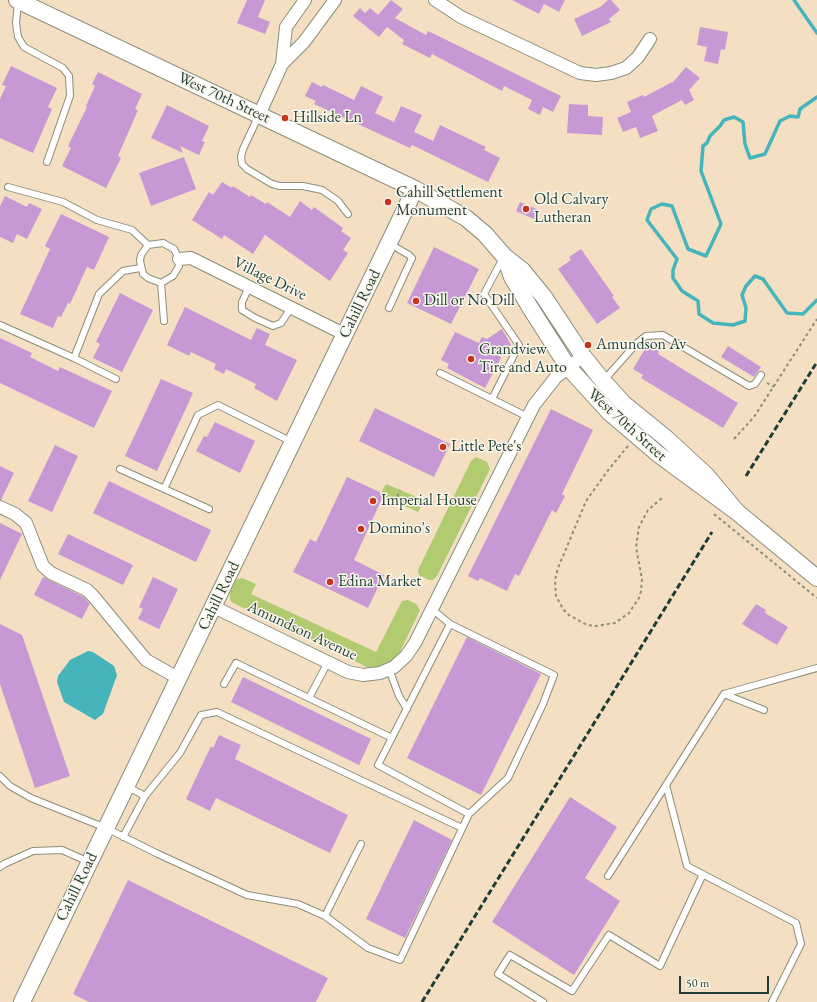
<!DOCTYPE html>
<html>
<head>
<meta charset="utf-8">
<style>
	body { margin:0 }
	#map { position:relative; width:817px; height:1002px; overflow:hidden; background:#f4dfc3; font-family:"EB Garamond",serif }
	canvas { display:block }
	.scale { position:absolute; left:679px; top:976px; width:90px; height:18px; box-sizing:border-box; border:2px solid #1f3d34; border-top:0; padding-left:5px; font-size:12px; line-height:14px; white-space:nowrap; color:#1f3d34; -webkit-text-stroke:3px #fbf7ec; paint-order:stroke }
</style>
</head>
<body>
<div id="map">
<canvas width="817" height="1002"></canvas>
<div class="scale">50 m</div>
</div>
<script>
const ctx = document.querySelector('canvas').getContext('2d');
ctx.lineJoin = 'round';
function fill(path, color) {
  ctx.fillStyle = color;
  ctx.fill(path, 'evenodd');
}
function shape(rows) {
  const path = new Path2D();
  for (const r of rows) {
    path.moveTo(r[0], r[1]);
    for (let i = 2; i < r.length; i += 2) path.lineTo(r[i], r[i + 1]);
  }
  return path;
}
function strokePath(path, color, width, dash) {
  ctx.strokeStyle = color;
  ctx.lineWidth = width;
  ctx.lineCap = dash ? 'butt' : 'round';
  ctx.setLineDash(dash || []);
  ctx.stroke(path);
}
function write(font, color, halo, rows, align = 'center') {
  ctx.font = font + ' "EB Garamond",serif';
  ctx.lineWidth = 3;
  ctx.setLineDash([]);
  ctx.textBaseline = 'middle';
  ctx.strokeStyle = halo;
  ctx.fillStyle = color;
  for (const [text, x, y, turn = 0] of rows) {
    ctx.save();
    ctx.translate(x, y);
    ctx.rotate((+turn || 0) * Math.PI / 180);
    ctx.textAlign = isNaN(turn) ? turn : align;
    if (halo) ctx.strokeText(text, 0, 0);
    ctx.fillText(text, 0, 0);
    ctx.restore();
  }
}
fill(shape([
	[476,457,487,462,490,469,437,576,433,580,429,580,419,575,418,570,471,461],
	[386,484,424,500,418,512,383,496,384,494,381,493],
	[242,578,256,584,251,594,376,652,402,601,408,600,416,604,420,610,399,654,393,660,377,667,367,667,233,603,230,600,230,592,236,580]
]), '#b1cb71');
fill(shape([
	[88,651,93,652,114,666,117,675,103,714,95,720,64,702,57,682,58,676,70,660]
]), '#45b5bb');
strokePath(shape([
	[794,0,817,33],
	[817,97,800,109,798,117,790,116,780,121,765,154,750,158,745,144,743,122,734,117,724,120,720,126,710,136,707,143,703,146,701,171,721,224,706,256,688,249,672,206,662,204,651,209,647,220,677,259,673,270,673,278,682,291,698,301,699,314,713,323,733,325,745,321,746,308,742,295,746,286,755,276,763,279,787,313,803,314,817,300]
]), '#45b5bb', 3.5);
fill(shape([
	[247,0,265,0,258,17,270,22,265,34,237,23],
	[391,0,403,9,395,18,426,35,428,31,561,96,553,112,543,107,540,115,528,109,532,100,504,86,502,91,432,54,430,58,402,44,404,40,387,27,379,37,353,16,360,8,365,13,370,8,378,15],
	[512,0,565,0,559,12,544,4,539,14],
	[608,0,611,0,620,10,609,19,611,22,582,36,574,19,600,7],
	[700,27,728,32,725,50,721,49,718,64,704,61,707,47,697,45],
	[11,66,57,88,48,107,52,109,33,153,0,138,0,99,6,86,2,85],
	[686,67,700,78,689,90,694,100,685,105,682,100,652,116,658,131,640,138,636,127,623,132,617,118,631,112,627,102,643,95,644,97,674,81],
	[98,72,142,94,135,109,138,110,118,156,121,158,106,188,62,166,71,148,68,146,87,107,86,106,95,86,92,84],
	[312,82,322,87,323,85,354,100,361,86,383,97,375,113,394,122,401,106,422,115,414,132,433,141,440,125,486,147,484,150,500,158,488,182,412,145,410,148,314,104,316,101,305,96],
	[569,104,588,105,588,116,603,117,602,135,567,133],
	[167,105,209,126,202,141,205,142,199,155,180,146,183,153,151,138],
	[184,157,196,189,151,206,139,173],
	[222,182,232,188,233,186,250,197,251,195,266,204,267,202,290,217,300,201,312,210,314,207,343,228,341,231,351,238,343,250,348,253,330,281,265,235,253,254,224,235,222,239,192,220,209,192,213,195],
	[5,196,27,207,29,203,42,209,27,239,17,234,13,243,0,237,0,206],
	[520,202,539,210,534,219,516,211],
	[61,214,109,237,94,270,87,267,70,304,68,303,61,317,58,316,53,328,20,314,50,249,45,246],
	[434,247,479,269,451,324,407,303],
	[581,249,614,296,612,297,620,308,597,324,558,269,571,260,569,257],
	[120,293,153,310,122,372,93,358,100,344,96,342],
	[185,307,251,340,257,328,270,334,265,345,297,360,277,401,254,388,256,384,226,369,224,374,214,369,216,364,191,352,189,356,167,345],
	[502,329,511,345,498,354,501,358,485,388,447,368,449,364,441,360,455,332,479,343,482,337,487,339],
	[0,338,32,353,30,357,58,371,60,367,112,391,94,428,0,383],
	[648,344,659,351,658,354,738,403,723,428,641,378,643,375,633,369],
	[728,346,761,367,754,377,721,357],
	[161,379,193,393,157,471,125,456],
	[375,408,450,444,434,477,359,441],
	[551,409,593,430,562,494,565,496,556,513,552,510,519,576,515,574,507,591,480,578,478,581,468,576],
	[215,422,255,441,240,473,196,451,204,436,207,437],
	[55,445,78,456,52,512,28,501],
	[0,466,14,473,1,500,0,500],
	[347,477,384,494,354,560,384,575,368,608,293,572,310,539,316,542],
	[109,481,211,530,196,562,93,513],
	[0,523,22,534,0,580],
	[68,534,133,565,123,585,58,554],
	[43,577,84,597,88,602,90,603,82,619,34,595],
	[153,577,178,589,159,629,138,619,143,609,139,607],
	[756,604,766,610,765,613,788,627,777,645,742,624],
	[0,624,22,635,70,776,35,788,0,684],
	[467,637,541,674,481,795,407,758],
	[243,677,371,739,359,765,231,702],
	[219,735,241,745,235,759,348,815,330,853,216,798,210,811,186,799,211,746,213,748],
	[570,797,617,827,585,878,620,901,574,975,492,922],
	[414,820,452,840,405,938,366,919],
	[128,880,328,978,316,1002,89,1002,73,994]
]), '#c799d4');
const lane = shape([
	[18,2,16,23,18,37,24,47,63,68,69,76,70,96,47,162],
	[259,115,243,149,241,157,242,164,247,169,272,184,280,186,303,186,322,190,338,201,348,214],
	[8,187,63,202,97,220,132,230,148,245],
	[163,243,174,249,177,255,179,266,173,276,161,283,148,278,143,274,140,261,141,255,148,245,163,243],
	[161,283,164,321],
	[249,287,242,302,242,310,255,318,273,326,281,323,291,308],
	[389,308,412,258,409,255,390,244],
	[0,325,74,358,99,294,123,271,140,268],
	[74,358,116,379],
	[440,373,528,417],
	[604,380,637,343,646,336,663,335,749,386,755,384,761,375],
	[492,399,519,345,484,294,503,258],
	[120,469,209,509],
	[164,489,198,415,218,405,292,442],
	[450,624,554,675,543,704,508,778,469,814],
	[389,669,399,696,407,709],
	[224,684,236,663,392,738],
	[724,694,764,710],
	[309,698,328,662],
	[0,776,10,786,31,798,106,828,156,853,247,895,298,904,325,916,361,844],
	[666,785,687,866,796,923,801,944,772,1002],
	[128,787,145,796,180,753,201,715,217,712,462,828],
	[123,837,145,796],
	[0,867,4,864,33,851,62,850,89,862],
	[608,876,724,694,817,668],
	[325,916,368,948,400,960,469,814,378,765,450,624,432,609],
	[543,1002,498,974,510,955,572,991,609,935,660,966,703,874]
]);
const street = shape([
	[435,0,461,17,580,73,596,75,611,73,626,68,638,57,650,39],
	[282,64,304,42,335,0],
	[259,115,282,64,286,27,305,0],
	[179,259,191,258,346,335],
	[0,507,15,514,26,523,43,566,51,573,87,590,94,597,146,660,178,678],
	[214,607,348,672,363,675,380,673,394,667,406,656,415,643,534,405,556,377,583,356]
]);
const secondary = shape([
	[17,0,415,189,466,218,485,234,504,256,522,270,544,297,583,356,603,381,624,404,667,439,706,475,737,512],
	[505,257,512,277,531,309,568,367,610,413,658,454,737,512,817,578],
	[22,1002,415,189]
]);
strokePath(lane, '#8a8e7c', 8);
strokePath(street, '#8a8e7c', 14);
strokePath(secondary, '#8a8e7c', 18);
strokePath(shape([
	[767,383,774,387],
	[734,439,754,417,817,319],
	[628,446,609,469,586,501,558,568,555,580,556,596,563,609,569,615,587,625,596,626,615,623,629,613,639,598,641,591,642,579,636,547,639,527,648,510,662,498],
	[395,502,400,490],
	[714,514,817,598]
]), '#8a8e7c', 2, [3, 3]);
strokePath(lane, '#fff', 6);
strokePath(street, '#fff', 12);
strokePath(secondary, '#fff', 16);
strokePath(shape([
	[746,476,817,362],
	[422,1002,712,532]
]), '#1f3d34', 3, [6, 3]);
for (const [x, y, r, color] of [
	[285,118,4,"#c8321e"],
	[388,202,4,"#c8321e"],
	[526,209,4,"#c8321e"],
	[416,301,4,"#c8321e"],
	[588,345,4,"#c8321e"],
	[471,359,4,"#c8321e"],
	[443,447,4,"#c8321e"],
	[373,501,4,"#c8321e"],
	[361,529,4,"#c8321e"],
	[330,582,4,"#c8321e"]
]) {
  const dot = new Path2D();
  dot.arc(x, y, r, 0, 2 * Math.PI);
  ctx.fillStyle = color;
  ctx.fill(dot);
  strokePath(dot, '#fbf7ec', 1.5);
}
write('16px', '#1f3d34', '#fbf7ec', [
	["West 70th Street",224,98,25],
	["Village Drive",270,279,26],
	["Cahill Road",360,304,-64],
	["West 70th Street",627,425,42],
	["Cahill Road",219,596,-64],
	["Amundson Avenue",302,631,25],
	["Cahill Road",77,887,-64]
]);
write('16px', '#1f3d34', '#fbf7ec', [
	["Hillside Ln",293,118],
	["Cahill Settlement",396,193],
	["Monument",396,211],
	["Old Calvary",534,200],
	["Lutheran",534,218],
	["Dill or No Dill",424,301],
	["Amundson Av",596,345],
	["Grandview",479,350],
	["Tire and Auto",479,368],
	["Little Pete's",451,447],
	["Imperial House",381,501],
	["Domino's",369,529],
	["Edina Market",338,582]
], 'left');
</script>
</body>
</html>
